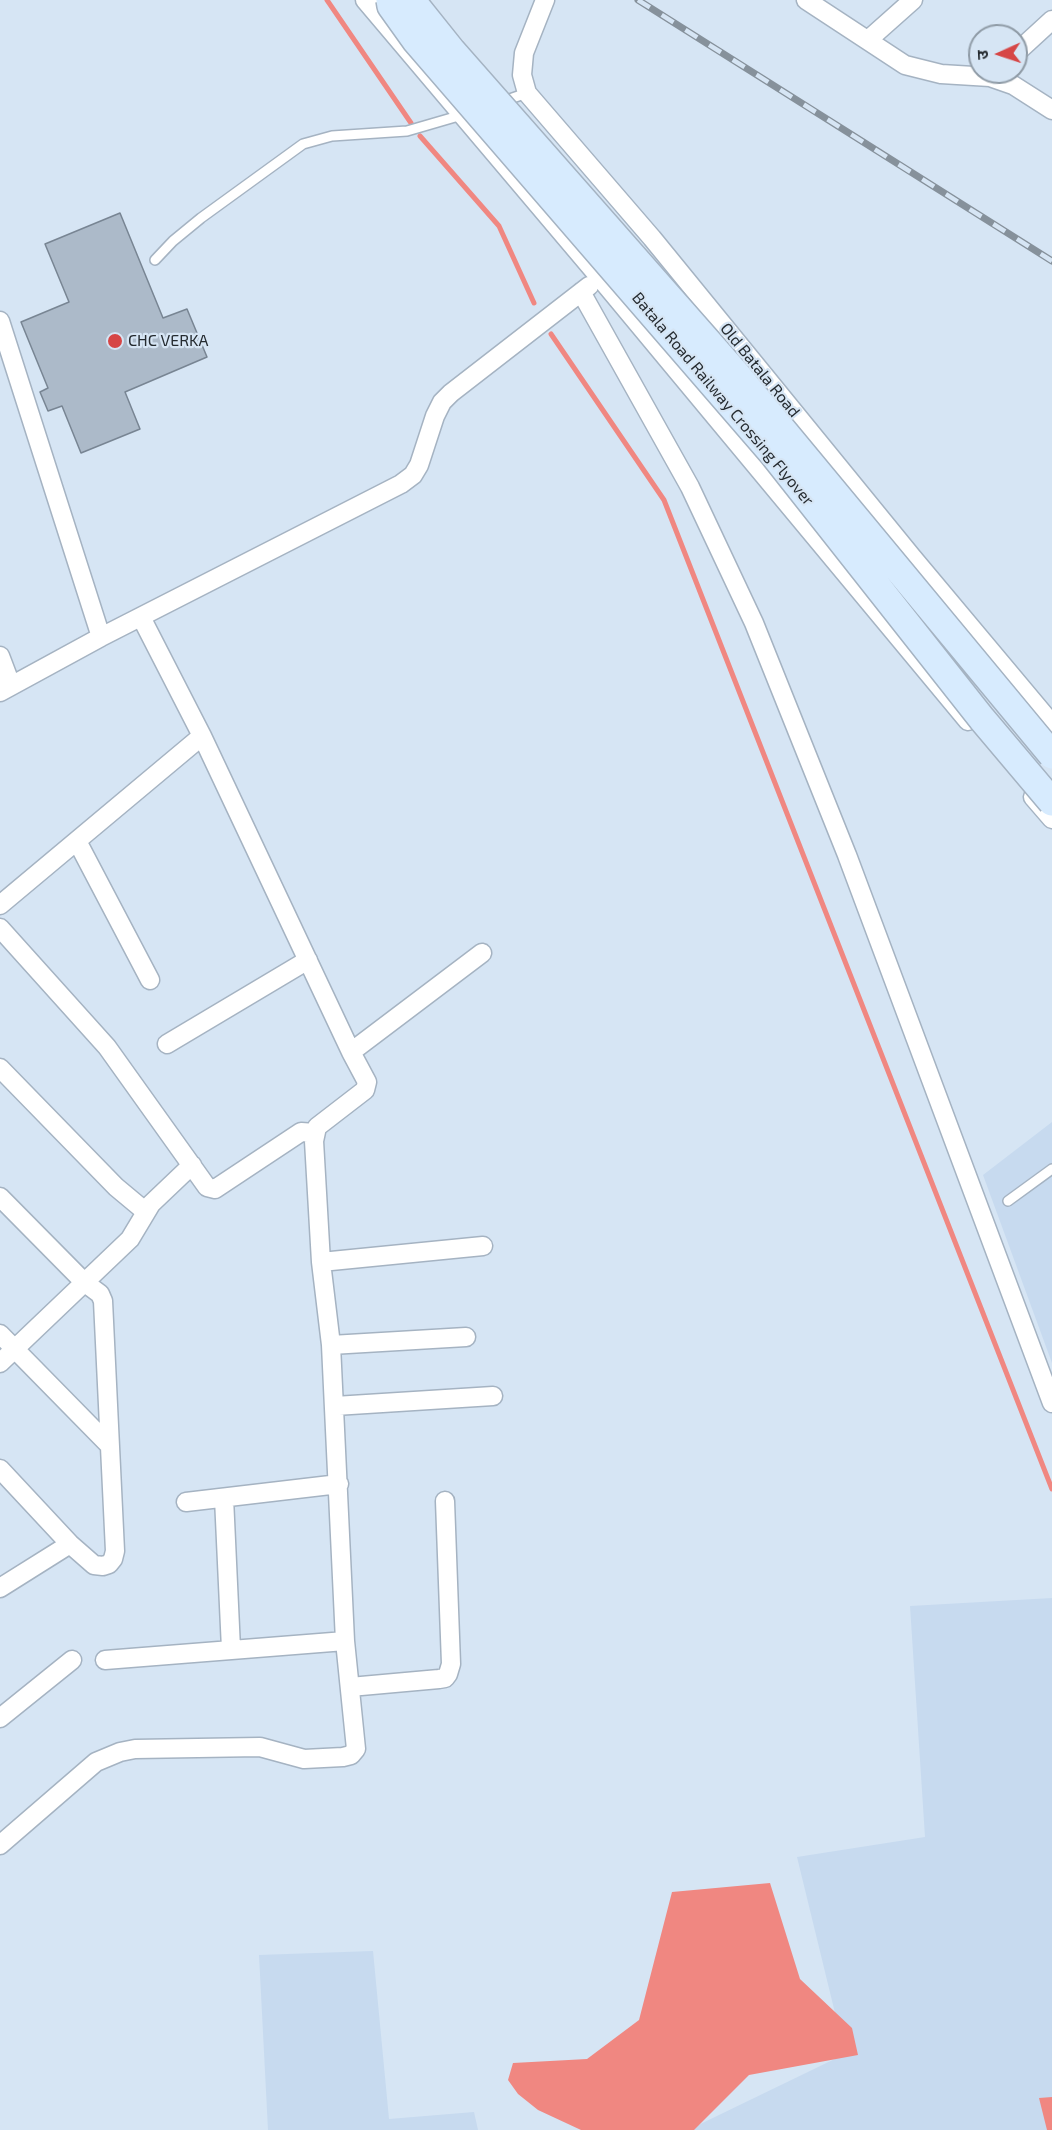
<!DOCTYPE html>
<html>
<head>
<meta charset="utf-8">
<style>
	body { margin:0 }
	#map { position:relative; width:1052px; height:2130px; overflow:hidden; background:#d6e5f4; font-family:"Exo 2","Noto Sans Devanagari",sans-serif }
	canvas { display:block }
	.north { position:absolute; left:968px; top:24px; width:60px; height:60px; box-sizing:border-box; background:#d6e5f4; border:2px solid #8f9ba6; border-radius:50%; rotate:267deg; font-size:16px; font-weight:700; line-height:24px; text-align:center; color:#252b30 }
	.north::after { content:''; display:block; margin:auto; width:21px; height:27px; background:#d64646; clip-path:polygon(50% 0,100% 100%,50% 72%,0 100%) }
</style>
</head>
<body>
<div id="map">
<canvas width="1052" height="2130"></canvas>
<div class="north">उ</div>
</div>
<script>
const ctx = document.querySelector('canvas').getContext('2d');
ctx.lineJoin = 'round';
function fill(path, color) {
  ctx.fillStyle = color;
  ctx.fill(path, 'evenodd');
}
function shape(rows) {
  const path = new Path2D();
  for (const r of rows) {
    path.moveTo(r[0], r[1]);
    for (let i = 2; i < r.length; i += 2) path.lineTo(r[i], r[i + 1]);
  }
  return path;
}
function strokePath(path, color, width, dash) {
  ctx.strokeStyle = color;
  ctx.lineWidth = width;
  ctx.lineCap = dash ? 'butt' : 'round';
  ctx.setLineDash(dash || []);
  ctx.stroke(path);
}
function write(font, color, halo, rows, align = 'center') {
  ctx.font = font + ' "Exo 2",sans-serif';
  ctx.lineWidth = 4.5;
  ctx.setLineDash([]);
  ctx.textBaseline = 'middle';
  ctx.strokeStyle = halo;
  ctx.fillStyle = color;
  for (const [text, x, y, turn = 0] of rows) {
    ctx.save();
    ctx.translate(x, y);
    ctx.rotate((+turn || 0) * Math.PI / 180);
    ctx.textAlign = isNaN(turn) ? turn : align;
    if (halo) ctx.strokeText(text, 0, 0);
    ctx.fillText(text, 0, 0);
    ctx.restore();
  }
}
fill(shape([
	[1052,1122,1052,1363,983,1175],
	[1052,1598,1052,2130,688,2130,845,2054,797,1857,925,1837,910,1606],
	[373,1951,389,2119,474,2112,478,2130,268,2130,259,1955]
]), '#c7daef');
fill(shape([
	[770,1883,800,1979,852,2028,858,2055,749,2075,694,2130,581,2130,538,2110,518,2094,508,2080,513,2063,587,2059,639,2020,672,1892],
	[1052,2097,1052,2130,1047,2130,1039,2098]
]), '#f08781');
strokePath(shape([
	[327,0,411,123],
	[420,136,499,226,534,303],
	[551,334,664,500,1052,1489]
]), '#f08781', 5);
const building = shape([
	[120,213,163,318,187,309,207,357,125,392,140,429,81,453,62,406,48,411,40,392,48,388,21,322,69,302,45,244,120,213]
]);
fill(building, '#acbac9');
strokePath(building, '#788593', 1.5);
const lane = shape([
	[501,102,527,93],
	[155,260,173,241,201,218,303,144,332,136,407,131,462,115],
	[1008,1201,1052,1169]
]);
const street = shape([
	[365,0,600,278,968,721],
	[545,0,524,53,522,75,527,93,652,238,912,557,1052,724],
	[806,0,905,65,941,74,990,77,1013,85,1052,110],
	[868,40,913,0],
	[1016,53,1052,20],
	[581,292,690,487,754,623,847,855,1052,1403],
	[0,321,101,637],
	[0,656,11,685],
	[0,692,101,637,401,484,413,475,419,465,435,416,442,402,451,393,589,286],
	[1033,797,1052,819],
	[77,841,150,980],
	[0,905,202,736],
	[0,928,107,1047,207,1187,215,1189,301,1132,315,1133],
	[167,1044,308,960],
	[351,1052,482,953],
	[0,1068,116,1187,146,1212],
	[0,1197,84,1282,100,1294,103,1301,115,1551,113,1559,109,1564,103,1566,94,1565,70,1544,0,1469],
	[321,1262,483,1246],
	[0,1334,109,1445],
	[331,1345,466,1337],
	[0,1363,130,1239,151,1204,192,1165],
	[335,1406,493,1396],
	[224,1498,231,1649],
	[186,1502,339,1484],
	[0,1588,70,1544],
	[105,1660,345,1641],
	[350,1687,439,1679,445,1678,448,1674,451,1664,445,1501],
	[0,1718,72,1660],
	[0,1845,96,1762,120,1752,135,1749,260,1747,304,1759,343,1757,351,1755,356,1749,345,1641,331,1345,321,1262,314,1141,317,1127,365,1090,367,1082,351,1052,202,736,141,617]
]);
strokePath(lane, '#a5b3c2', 12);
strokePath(street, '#a5b3c2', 21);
strokePath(lane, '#fff', 9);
strokePath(street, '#fff', 18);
const rail = shape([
	[638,0,1052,261]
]);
strokePath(rail, '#86919b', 7);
strokePath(rail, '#d6e5f4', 4.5, [14]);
const secondaryBridge = shape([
	[390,0,391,6,416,41,773,454,982,719,1052,802],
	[414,0,416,6,452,51,738,376,1052,755]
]);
strokePath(secondaryBridge, '#a5b3c2', 30, []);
strokePath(secondaryBridge, '#d7ebfe', 27);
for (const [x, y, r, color] of [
	[115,341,8,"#d64646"]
]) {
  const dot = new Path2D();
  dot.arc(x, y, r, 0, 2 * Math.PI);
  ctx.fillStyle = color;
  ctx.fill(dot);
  strokePath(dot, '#d6e5f4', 2);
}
write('16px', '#252b30', '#d6e5f4', [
	["CHC VERKA",128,341]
], 'left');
write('16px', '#252b30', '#d6e5f4', [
	["Old Batala Road",760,370,51],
	["Batala Road Railway Crossing Flyover",723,399,50]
]);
</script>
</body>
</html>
